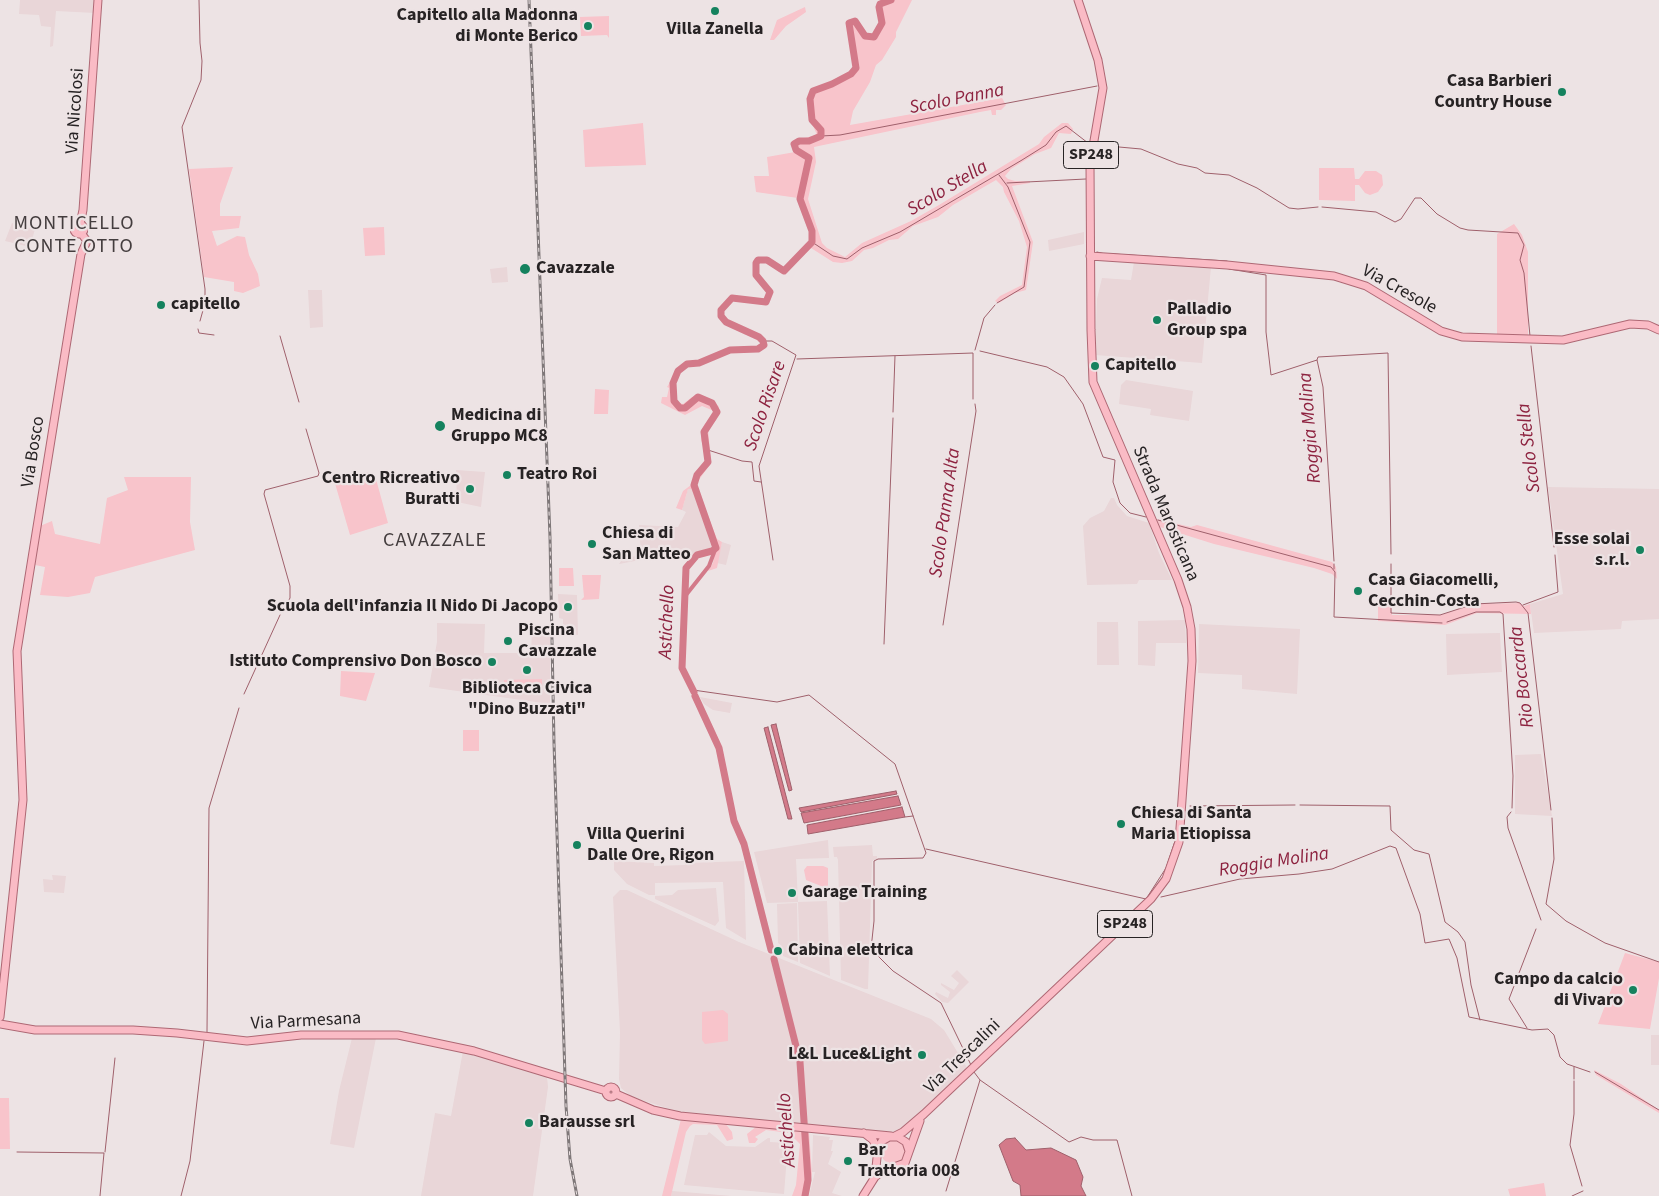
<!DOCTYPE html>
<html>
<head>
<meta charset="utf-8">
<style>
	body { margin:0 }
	canvas { display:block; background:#ede3e4 }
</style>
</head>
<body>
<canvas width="1659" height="1196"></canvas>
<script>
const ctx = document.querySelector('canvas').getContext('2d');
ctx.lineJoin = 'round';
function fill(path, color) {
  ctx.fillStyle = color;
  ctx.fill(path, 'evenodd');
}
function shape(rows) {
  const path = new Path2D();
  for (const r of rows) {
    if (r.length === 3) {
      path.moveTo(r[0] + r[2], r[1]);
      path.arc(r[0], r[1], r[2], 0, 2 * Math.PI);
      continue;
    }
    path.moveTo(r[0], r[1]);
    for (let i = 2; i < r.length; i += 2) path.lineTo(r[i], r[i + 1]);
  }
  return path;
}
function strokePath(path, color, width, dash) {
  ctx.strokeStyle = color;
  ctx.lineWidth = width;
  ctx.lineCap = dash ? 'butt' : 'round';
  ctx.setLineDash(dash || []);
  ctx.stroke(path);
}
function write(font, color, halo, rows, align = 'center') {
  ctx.font = font + ' "Source Sans 3",sans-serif';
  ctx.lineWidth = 4.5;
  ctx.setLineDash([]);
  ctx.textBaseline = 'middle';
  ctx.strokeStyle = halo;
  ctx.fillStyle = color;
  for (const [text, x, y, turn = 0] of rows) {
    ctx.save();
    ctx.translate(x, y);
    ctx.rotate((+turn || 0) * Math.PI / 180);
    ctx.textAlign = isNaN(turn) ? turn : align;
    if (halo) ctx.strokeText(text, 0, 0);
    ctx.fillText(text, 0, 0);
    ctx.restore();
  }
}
fill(shape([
	[20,0,96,0,95,13,56,11,53,46,50,47,51,27,41,26,39,15,19,14],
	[12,223,35,229,30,247,5,241],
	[1084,232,1084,244,1049,251,1048,240],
	[1134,262,1211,267,1202,363,1095,355,1097,299,1102,278,1131,280],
	[507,267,508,282,492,283,490,269],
	[322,290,323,327,310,328,308,290],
	[1126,380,1193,391,1189,421,1150,415,1151,409,1119,404,1121,385],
	[456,470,485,472,481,507,457,502],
	[1548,487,1659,489,1659,619,1622,621,1621,629,1534,633,1530,604,1563,594],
	[688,489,692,489,702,514,713,545,712,549,693,556,656,557,619,564,621,561,641,554,639,525,678,527,686,512,682,510],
	[1111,498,1114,498,1117,505,1127,516,1149,523,1159,553,1172,580,1139,580,1137,584,1087,585,1083,526,1090,518,1104,511],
	[722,542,731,545,726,565,717,563],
	[558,594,577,595,578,635,563,633,563,619,559,618],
	[1185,620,1186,643,1156,643,1155,666,1138,665,1138,621],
	[1097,622,1118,622,1119,665,1097,665],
	[437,623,485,624,484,653,531,653,532,632,550,629,550,704,429,687,437,642],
	[1199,624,1300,629,1297,694,1242,689,1242,675,1198,673],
	[1500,633,1502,672,1447,675,1446,634],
	[700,697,732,703,730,713,713,710,704,704],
	[1541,754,1552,816,1515,814,1515,755],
	[828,840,829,858,796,859,798,902,827,901,830,976,800,963,798,902,767,903,754,852],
	[872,845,873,856,877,856,877,859,872,861,868,989,865,989,841,980,838,860,837,857,834,857,833,847],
	[686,856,687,856,688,863,744,861,746,940,726,928,723,882,655,883,655,895,649,895,627,884,614,870,614,861,654,863,654,866,685,865],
	[52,875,66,876,64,893,44,892,43,879,53,880],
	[716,888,719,921,715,926,655,899,655,896,672,895,678,890],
	[620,890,627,890,739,942,931,1019,944,1030,969,1071,905,1129,893,1132,686,1114,632,1097,621,1088,619,1079,620,1032,613,897],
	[797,903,798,962,783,956,782,946,778,943,777,904],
	[957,970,969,982,948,1003,942,1002,935,994,936,992,948,998,950,992,941,985,941,983,954,990,959,983,951,976],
	[1651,1035,1659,1035,1659,1065,1651,1065],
	[352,1038,376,1038,354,1148,330,1144,339,1091],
	[463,1051,547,1077,548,1087,533,1196,421,1196,435,1113,451,1116],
	[709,1132,726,1146,755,1147,768,1138,770,1138,770,1142,788,1143,784,1194,684,1185,695,1135,707,1135],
	[813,1135,830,1137,829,1140,833,1140,831,1151,833,1151,828,1164,841,1172,832,1193,842,1196,809,1196,815,1172,812,1172],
	[672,1191,732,1196,671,1196]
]), '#e9d6d8');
fill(shape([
	[881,0,912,0,896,32,896,37,882,60,876,65,870,82,853,111,850,125,1002,98,1006,105,1001,110,996,110,996,115,992,115,991,110,980,112,814,147,816,162,808,199,822,243,827,248,845,257,862,243,911,221,939,205,1039,144,1044,137,1062,123,1068,123,1073,129,1071,134,1059,133,1051,148,1035,154,1011,169,1005,176,1008,179,1015,181,1030,181,1030,183,1012,186,1033,242,1026,290,1015,293,999,303,995,301,1000,296,1022,285,1027,247,1019,221,1004,192,1003,187,996,180,953,205,938,217,913,226,898,239,889,240,873,248,864,250,852,261,842,263,833,262,811,248,785,273,779,272,764,260,758,263,757,268,753,270,758,258,768,258,781,267,786,266,810,242,811,238,810,228,798,198,756,192,754,176,769,176,767,157,795,152,792,141,817,135,808,114,811,93,813,90,845,76,854,69,848,23,850,19,857,18,868,35,873,36,880,19,877,4],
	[805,7,806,12,786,26,774,40,770,40,777,20],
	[609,16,609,38,607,35,581,36,580,17],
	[643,123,646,165,585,167,583,130],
	[233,167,220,204,220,216,241,216,239,228,212,231,217,246,237,236,245,237,249,255,258,274,260,286,243,293,234,291,234,282,204,277,189,169],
	[1319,168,1354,168,1355,179,1359,179,1365,171,1376,171,1382,175,1383,185,1378,192,1370,195,1365,193,1359,185,1355,185,1355,201,1319,200],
	[1514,224,1522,235,1528,252,1528,337,1497,334,1497,234],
	[384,227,385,255,365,256,363,228],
	[685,364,691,366,683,368,676,381,676,399,679,403,683,404,692,397,700,396,715,402,719,407,716,420,708,428,711,463,696,484,717,539,722,542,717,568,708,571,713,563,716,549,712,549,713,545,712,538,692,489,688,489,682,510,676,508,683,491,691,485,696,473,705,463,705,452,701,440,701,431,705,424,714,415,714,411,702,406,685,415,661,403,662,397,667,397,669,388,667,387,673,377],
	[595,389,609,390,608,414,594,414],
	[367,472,376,479,388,523,350,535,334,480],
	[124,477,191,477,190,522,195,550,95,577,90,593,68,597,40,595,45,567,35,565,40,526,52,521,55,534,100,544,107,498,128,490],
	[1156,519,1191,527,1197,525,1332,562,1336,567,1337,579,1332,574,1314,568,1214,544,1160,527],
	[559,568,573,568,574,586,559,586],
	[582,575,601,575,599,599,581,600,584,597],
	[1390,598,1392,615,1441,615,1475,604,1520,603,1524,606,1530,604,1531,614,1477,613,1445,625,1378,621,1378,599],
	[341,671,375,673,366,701,340,696],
	[542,679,542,685,504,685,504,680],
	[463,730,479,730,479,751,463,751],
	[807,866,823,866,828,868,828,885,826,888,806,880,804,870],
	[1625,953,1659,962,1659,978,1650,1029,1598,1024],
	[723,1010,728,1014,728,1041,705,1044,702,1040,702,1012],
	[1594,1070,1621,1084,1659,1110,1659,1113,1596,1075],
	[0,1098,9,1098,10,1149,0,1149],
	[681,1119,725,1123,732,1132,733,1139,727,1141,717,1125,693,1124,690,1126,686,1132,671,1196,662,1196],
	[757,1126,809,1131,812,1174,808,1196,792,1196,796,1185,800,1144,789,1133,766,1130,755,1137,758,1139,755,1143,749,1143,747,1134],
	[893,1152,12],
	[1544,1183,1546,1196,1510,1196,1508,1189]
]), '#f8c4cb');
const water = shape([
	[776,724,792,790,789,791,771,725,776,724],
	[768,727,792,819,788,819,764,728,768,727],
	[896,791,897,794,801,812,799,808,896,791],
	[898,796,901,805,804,823,801,813,898,796],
	[902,807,905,817,808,834,807,825,902,807],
	[1015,1138,1026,1150,1051,1148,1076,1160,1083,1177,1081,1186,1086,1196,1021,1196,1020,1185,1013,1181,999,1145,1006,1139,1015,1138]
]);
fill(water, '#d37a89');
strokePath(water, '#9f606b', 1);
strokePath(shape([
	[199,0,200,43,202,61,201,80,182,127,205,289,205,303,200,321],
	[821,136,840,135,1097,86],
	[1097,145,1141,149,1178,164,1197,168,1205,173,1229,175,1257,188,1289,208,1298,209,1318,207],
	[1007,183,1086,179],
	[1322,207,1376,212,1395,222,1401,219,1415,198,1421,198,1437,214,1460,228,1468,230,1518,233,1524,245,1520,260,1524,273,1530,336],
	[812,242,833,256,847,259,862,248,900,232,1022,160,1046,145,1056,132,1066,126,1088,143],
	[1097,252,1105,254],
	[1113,254,1227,261],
	[1229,269,1266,275,1266,332,1271,375,1317,360,1323,387,1334,561],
	[997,303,1024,287,1030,242,1008,187,999,175],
	[198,329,199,333,214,335],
	[280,336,299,402],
	[763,341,772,341,796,355,759,466,773,560],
	[1531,346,1554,547],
	[975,350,984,318,995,305],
	[980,351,1047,367,1064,377,1083,404,1103,457,1115,460,1113,482,1120,503,1130,513,1146,517],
	[797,359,973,353,973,399],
	[1317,360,1318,357,1388,353,1391,554],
	[893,412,895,356],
	[708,450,742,461,752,462,754,481,761,482],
	[1158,520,1331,567,1335,572,1334,617,1442,623],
	[1334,564,1334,569],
	[1391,564,1391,613,1440,615,1474,604,1516,602,1520,603,1528,613,1551,810],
	[1523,605,1558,592,1555,555],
	[285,607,290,598,290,586,264,494,265,490,318,476,319,473,306,429],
	[1447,622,1476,612,1500,612,1503,614,1513,776,1512,808],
	[943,625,976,411,975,404],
	[884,644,893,418],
	[693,690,777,702,809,695,895,764,926,853,923,858,878,859,874,861,874,921,871,949,893,971,941,1003,971,1065],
	[244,694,280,615],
	[1300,805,1390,806,1391,830,1414,850,1429,854,1445,922,1458,932,1465,942,1471,985,1480,1020],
	[1190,806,1295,805],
	[1511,812,1507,817,1508,828,1541,920],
	[905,817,913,816],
	[1552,818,1554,859,1546,904,1566,921,1605,943,1659,962],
	[926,849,1146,899,1166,868,1176,838],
	[1161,897,1240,879,1299,874,1332,869,1390,846,1396,848,1420,914,1425,943,1449,939,1457,958,1469,1017,1532,1030,1548,1029,1554,1035,1560,1057,1567,1064,1590,1072],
	[1527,1028,1509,999,1536,929],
	[207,1032,209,808,239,708],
	[1595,1072,1659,1110],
	[1574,1079,1574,1067],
	[980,1080,1069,1142,1081,1137,1093,1140,1117,1140,1132,1196],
	[1574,1081,1574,1114,1570,1145,1582,1186],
	[17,1152,104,1153,100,1196],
	[105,1152,115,1058],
	[946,1191,980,1080,974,1072],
	[181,1196,190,1161,204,1041],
	[1572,1196,1583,1191]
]), '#9f606b', 1);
strokePath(shape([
	[686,595,709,566,715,550]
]), '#d37a89', 4);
strokePath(shape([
	[694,692,682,668,686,568,697,555,712,551,716,548,694,485,697,475,708,462,704,432,717,412,712,403,698,397,685,408,680,408,674,401,673,383,678,371,687,364,699,363,730,350,758,349,764,345,763,341,759,337,726,322,721,316,721,310,732,298,766,302,770,292,756,275,756,263,758,260,767,260,784,271,812,242,812,231,800,199,809,158,796,150,794,144,799,141,809,141,821,136,821,130,812,120,810,99,813,91,832,84,851,74,856,68,849,23,855,21,865,36,874,37,882,23,879,7,880,4,891,0],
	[695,696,719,748,734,821,744,844,771,950],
	[774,959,798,1054],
	[800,1062,808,1180,805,1196]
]), '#d37a89', 7);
const major = shape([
	[80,224,83,210,98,0],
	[79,229,5],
	[1090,256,1227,265,1334,276,1366,286,1441,331,1462,337,1563,340,1630,324,1648,325,1659,330],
	[0,1017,23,800,17,651,81,254,87,241,81,233],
	[0,1024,35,1030,133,1030,177,1033,247,1041,301,1035,398,1035,474,1051,606,1091],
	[611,1092,5],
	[616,1094,653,1110,680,1116,891,1136],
	[864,1133,873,1140,878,1151],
	[895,1136,903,1132,924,1114,1151,899,1166,879,1179,842,1192,661,1191,629,1187,607,1178,580,1093,382,1091,330,1090,164,1103,88,1098,60,1078,0],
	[875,1177,883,1171,905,1163,920,1121],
	[863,1196,875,1177,878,1148,882,1141,889,1137,898,1137,906,1142,909,1151]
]);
strokePath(major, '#ae6874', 9);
strokePath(major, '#fabbc5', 7);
const rail = shape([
	[529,0,550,537,554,743,566,1106,570,1159,577,1196]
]);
strokePath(rail, '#7e7778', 3);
strokePath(rail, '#ede3e4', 1, [4]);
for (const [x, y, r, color] of [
	[715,11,5,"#15825e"],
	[588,26,5,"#15825e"],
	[1562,92,5,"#15825e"],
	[525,269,6,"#15825e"],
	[161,305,5,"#15825e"],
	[1157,320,5,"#15825e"],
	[1095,366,5,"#15825e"],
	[440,426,6,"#15825e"],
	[507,475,5,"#15825e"],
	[470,489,5,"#15825e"],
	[592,544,5,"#15825e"],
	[1640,550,5,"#15825e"],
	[1358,591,5,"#15825e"],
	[568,607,5,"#15825e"],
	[508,641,5,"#15825e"],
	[492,662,5,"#15825e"],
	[527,670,5,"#15825e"],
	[1121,824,5,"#15825e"],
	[577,845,5,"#15825e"],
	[792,893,5,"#15825e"],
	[778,951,5,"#15825e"],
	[1633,990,5,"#15825e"],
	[922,1055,5,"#15825e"],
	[529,1123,5,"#15825e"],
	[848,1161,5,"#15825e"]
]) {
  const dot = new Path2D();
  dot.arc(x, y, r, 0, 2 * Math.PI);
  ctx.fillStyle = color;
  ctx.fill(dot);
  strokePath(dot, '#ede3e4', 2);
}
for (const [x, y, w] of [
	[1091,155,55],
	[1125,924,55]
]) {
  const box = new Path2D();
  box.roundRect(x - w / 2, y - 13.5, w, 27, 4);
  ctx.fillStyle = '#ede3e4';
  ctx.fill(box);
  strokePath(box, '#272324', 1);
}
write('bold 16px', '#272324', null, [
	["SP248",1091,155],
	["SP248",1125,924]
]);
write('bold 18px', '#272324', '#ede3e4', [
	["Capitello alla Madonna",578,16,"right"],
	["di Monte Berico",578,37,"right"],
	["Villa Zanella",715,30,"center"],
	["Casa Barbieri",1552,82,"right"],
	["Country House",1552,103,"right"],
	["Cavazzale",536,269],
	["capitello",171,305],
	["Palladio",1167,310],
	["Group spa",1167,331],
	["Capitello",1105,366],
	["Medicina di",451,416],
	["Gruppo MC8",451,437],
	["Teatro Roi",517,475],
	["Centro Ricreativo",460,479,"right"],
	["Buratti",460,500,"right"],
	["Chiesa di",602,534],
	["San Matteo",602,555],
	["Esse solai",1630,540,"right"],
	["s.r.l.",1630,561,"right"],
	["Casa Giacomelli,",1368,581],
	["Cecchin-Costa",1368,602],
	["Scuola dell'infanzia Il Nido Di Jacopo",558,607,"right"],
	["Piscina",518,631],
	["Cavazzale",518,652],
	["Istituto Comprensivo Don Bosco",482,662,"right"],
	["Biblioteca Civica",527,689,"center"],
	["\"Dino Buzzati\"",527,710,"center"],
	["Chiesa di Santa",1131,814],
	["Maria Etiopissa",1131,835],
	["Villa Querini",587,835],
	["Dalle Ore, Rigon",587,856],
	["Garage Training",802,893],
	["Cabina elettrica",788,951],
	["Campo da calcio",1623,980,"right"],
	["di Vivaro",1623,1001,"right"],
	["L&L Luce&Light",912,1055,"right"],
	["Barausse srl",539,1123],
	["Bar",858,1151],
	["Trattoria 008",858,1172]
], 'left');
write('18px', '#272324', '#ede3e4', [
	["Via Nicolosi",76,111,-86],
	["Via Cresole",1399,290,29],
	["Via Bosco",34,452,-81],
	["Strada Marosticana",1165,514,67],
	["Via Parmesana",306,1022,-3],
	["Via Trescalini",963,1057,-44]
]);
write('italic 19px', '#8d223f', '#ede3e4', [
	["Scolo Panna",957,100,-11],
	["Scolo Stella",948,189,-31],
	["Scolo Risare",766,406,-71],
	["Roggia Molina",1311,428,-95],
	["Scolo Stella",1530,448,-97],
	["Scolo Panna Alta",946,513,-82],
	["Astichello",668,622,-88],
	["Rio Boccarda",1523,677,-97],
	["Roggia Molina",1274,863,-9],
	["Astichello",788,1130,-94]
]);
ctx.letterSpacing = '1px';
write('20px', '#443d3e', '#ede3e4', [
	["MONTICELLO",74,225],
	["CONTE OTTO",74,248],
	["CAVAZZALE",435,542]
]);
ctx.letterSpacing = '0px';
</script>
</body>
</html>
